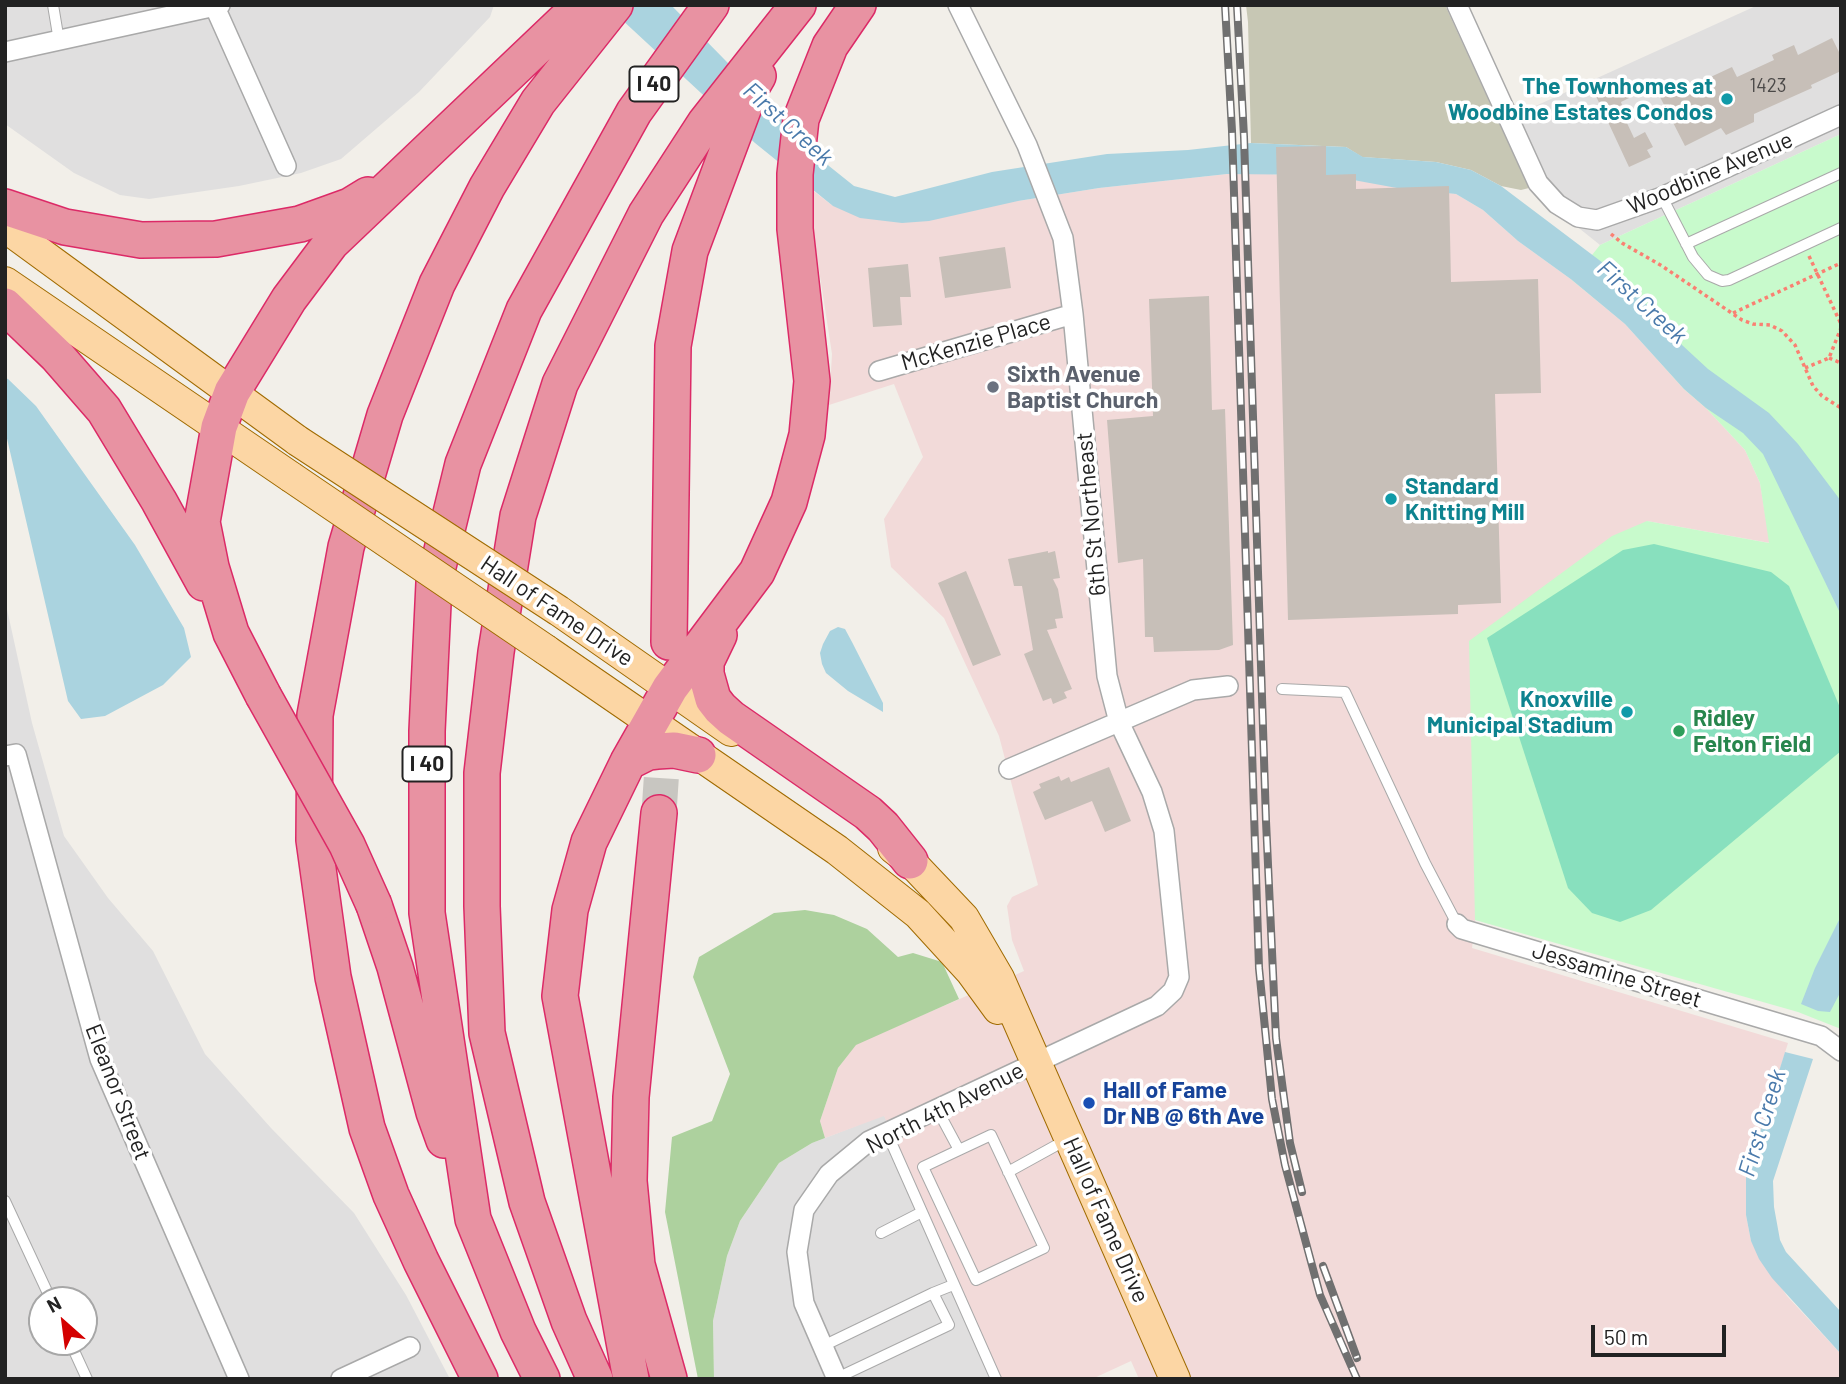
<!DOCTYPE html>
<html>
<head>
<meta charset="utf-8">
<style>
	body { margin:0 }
	#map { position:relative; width:1846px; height:1384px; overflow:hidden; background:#f2efe9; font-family:Barlow,sans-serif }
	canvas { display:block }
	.frame { position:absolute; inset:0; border:7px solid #222; pointer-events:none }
	.north { position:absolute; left:28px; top:1286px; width:70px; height:70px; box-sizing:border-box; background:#fff; border:2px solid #a7a7a7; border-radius:50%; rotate:332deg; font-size:19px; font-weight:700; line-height:28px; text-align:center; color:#222 }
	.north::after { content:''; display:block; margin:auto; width:24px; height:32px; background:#d40000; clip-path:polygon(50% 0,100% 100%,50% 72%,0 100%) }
	.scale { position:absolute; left:1591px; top:1325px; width:135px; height:32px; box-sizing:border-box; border:4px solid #222; border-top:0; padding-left:9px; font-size:21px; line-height:24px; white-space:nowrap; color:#222; -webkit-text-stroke:5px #fff; paint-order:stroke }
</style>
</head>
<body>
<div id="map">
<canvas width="1846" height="1384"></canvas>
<div class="frame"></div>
<div class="north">N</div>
<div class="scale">50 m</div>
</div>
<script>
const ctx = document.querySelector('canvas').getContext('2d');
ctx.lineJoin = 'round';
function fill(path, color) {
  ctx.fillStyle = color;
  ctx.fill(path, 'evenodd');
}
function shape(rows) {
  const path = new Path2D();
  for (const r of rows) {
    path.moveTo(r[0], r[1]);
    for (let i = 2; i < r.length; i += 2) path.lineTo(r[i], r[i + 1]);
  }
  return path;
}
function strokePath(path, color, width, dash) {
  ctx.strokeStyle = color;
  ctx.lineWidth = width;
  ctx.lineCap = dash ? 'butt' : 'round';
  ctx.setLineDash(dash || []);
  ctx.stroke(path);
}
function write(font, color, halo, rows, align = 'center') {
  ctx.font = font + ' Barlow,sans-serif';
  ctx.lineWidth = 7;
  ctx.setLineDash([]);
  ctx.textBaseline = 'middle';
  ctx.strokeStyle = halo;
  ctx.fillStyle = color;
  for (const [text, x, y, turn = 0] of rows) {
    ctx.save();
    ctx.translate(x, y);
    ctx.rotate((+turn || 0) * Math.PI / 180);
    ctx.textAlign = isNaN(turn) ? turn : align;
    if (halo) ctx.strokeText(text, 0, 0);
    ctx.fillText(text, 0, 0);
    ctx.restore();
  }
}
fill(shape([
	[5,5,494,5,490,17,419,92,341,159,301,173,239,186,149,199,120,195,74,173,5,124],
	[1758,5,1841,5,1841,134,1600,245,1529,188,1498,123],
	[5,600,32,723,64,836,108,898,153,951,205,1054,271,1128,354,1213,406,1295,450,1379,5,1379],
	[42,1300,84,1300,84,1342,42,1342],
	[884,1115,1000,1379,714,1379,713,1321,727,1256,740,1221,779,1163,812,1143]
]), '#e0dfdf');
fill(shape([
	[1227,174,1269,174,1362,181,1456,194,1483,210,1518,241,1572,280,1625,324,1684,389,1706,408,1745,450,1760,483,1770,543,1647,521,1475,920,1472,948,1788,1043,1746,1177,1746,1215,1751,1241,1787,1296,1841,1354,1841,1379,1139,1379,1131,1361,1092,1379,1000,1379,884,1116,825,1138,820,1121,838,1068,856,1044,1024,971,1012,940,1007,906,1012,897,1038,885,999,736,944,618,891,567,884,519,923,457,894,384,829,405,832,354,814,237,811,189,833,206,1018,201,1099,188]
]), '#f2dad9');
fill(shape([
	[1246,5,1445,5,1529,188,1521,190,1501,186,1471,170,1436,162,1362,157,1346,147,1251,143,1248,22]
]), '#c7c7b4');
fill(shape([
	[805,910,834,915,867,929,898,957,913,953,942,962,959,999,856,1045,838,1068,820,1121,825,1138,812,1143,779,1163,740,1221,727,1256,713,1321,714,1379,698,1379,665,1212,672,1137,712,1121,730,1074,693,977,699,957,774,913]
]), '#add19e');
fill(shape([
	[1841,134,1841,1029,1798,1012,1475,920,1469,641,1612,536,1647,521,1769,543,1760,483,1745,450,1706,408,1684,389,1626,324,1572,280,1600,245]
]), '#c8facc');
fill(shape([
	[1654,544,1771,572,1789,586,1841,710,1841,751,1651,910,1620,922,1592,913,1568,888,1487,638,1623,550]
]), '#88e0be');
fill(shape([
	[606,5,671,5,829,166,854,186,895,197,992,172,1107,154,1188,150,1251,143,1346,147,1363,157,1436,162,1471,170,1501,186,1611,269,1654,312,1682,345,1708,369,1769,413,1798,444,1841,501,1841,615,1763,454,1743,433,1706,408,1684,389,1625,324,1572,280,1518,241,1483,210,1456,194,1397,188,1326,175,1227,174,1099,188,1018,201,929,221,902,223,860,218,833,206,755,143],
	[5,378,8,379,36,406,135,545,184,628,191,657,163,685,105,716,81,719,68,701,5,430],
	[838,627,845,629,852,642,883,703,883,712,848,691,826,673,822,664,820,653,823,644,830,631],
	[1841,916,1841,991,1830,1012,1818,1011,1801,1004,1815,968],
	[1785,1052,1813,1059,1773,1181,1774,1207,1780,1240,1786,1252,1841,1312,1841,1354,1772,1278,1759,1259,1751,1241,1746,1215,1746,1177]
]), '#aad3df');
fill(shape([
	[1832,38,1841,56,1841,71,1811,85,1812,88,1754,114,1754,122,1726,135,1721,128,1685,146,1660,97,1684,85,1685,89,1732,67,1737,77,1774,60,1772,55,1794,45,1798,55],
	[1621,82,1629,98,1621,102,1622,105,1619,106,1634,138,1645,132,1653,147,1647,150,1651,157,1629,167,1595,94],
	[1326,146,1326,175,1356,174,1356,189,1449,186,1451,282,1538,279,1541,393,1495,394,1501,603,1458,605,1458,614,1288,620,1276,147],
	[1005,247,1011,288,945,298,939,257],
	[908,264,911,297,900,297,902,325,873,327,868,268],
	[1209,296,1212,410,1225,409,1233,645,1219,650,1154,652,1153,637,1145,637,1143,559,1118,563,1107,420,1153,416,1149,299],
	[1048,551,1048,553,1055,551,1060,578,1053,579,1058,589,1063,618,1055,619,1057,628,1047,630,1072,689,1064,692,1067,698,1053,704,1051,698,1043,701,1024,654,1033,650,1022,586,1014,586,1008,559],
	[966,571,1001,655,973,666,938,583],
	[1109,767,1131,821,1105,832,1092,801,1045,820,1033,792,1041,788,1039,784,1059,776,1061,781,1069,777,1071,782]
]), '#c7bfb8');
strokePath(shape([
	[659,813,665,722]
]), '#c8c6c1', 35, [35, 18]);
const lane = shape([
	[53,5,59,41],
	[1662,197,1693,257,1708,275,1722,281,1729,280,1841,228],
	[1686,244,1841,173],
	[1282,689,1345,692,1425,863,1457,924],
	[937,1109,959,1150,923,1167,976,1280,1044,1248,991,1135,959,1150],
	[887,1133,996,1379],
	[1008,1172,1066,1140],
	[5,1201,51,1300],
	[881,1233,922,1212],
	[933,1293,953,1285],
	[70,1342,87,1379],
	[823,1346,933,1293,949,1325,837,1378]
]);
const street = shape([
	[214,5,286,166],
	[1457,5,1538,183,1557,204,1578,217,1597,220,1662,197,1841,115],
	[5,52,220,5],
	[879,371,1073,314],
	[5,756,16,754,100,1059,239,1379],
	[1009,769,1193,690,1228,686],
	[1457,924,1462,929,1502,941,1821,1036,1841,1051],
	[341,1379,410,1347],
	[837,1379,804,1303,797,1252,804,1210,829,1174,869,1141,1157,1006,1173,991,1179,977,1164,831,1152,792,1119,722,1107,676,1073,314,1063,238,1027,145,958,5]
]);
const primary = shape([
	[5,227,298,441],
	[5,282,291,477],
	[559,611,731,731],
	[546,650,837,850,918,914,971,972,998,1009],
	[893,848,910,861,964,918,999,978,1175,1379]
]);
const highway = shape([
	[5,207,65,227,141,240,216,239,300,224,350,206,368,195],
	[5,306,57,356,104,410,159,501,204,583],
	[719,635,706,662,706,674,713,699,720,708,731,718,868,813,883,827,910,861],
	[669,642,673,346,690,251,751,88,758,76],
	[263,695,231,633,211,567,202,522,219,427,232,392,289,299,331,243,581,5],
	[628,762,648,752,657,751,674,750,698,755],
	[659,813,631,1097,629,1181,637,1265,669,1379],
	[374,905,395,967,434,1112,444,1140],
	[480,1379,421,1261,391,1195,367,1128,333,977,314,840,315,715,346,547,385,415,437,284,487,187,538,102,615,5],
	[542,1379,518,1331,473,1219,427,913,427,731,434,583,463,464,524,310,634,112,711,5],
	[595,1379,569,1321,527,1202,487,1033,482,906,482,773,496,652,518,516,560,384,646,214,705,123,798,5],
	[631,1379,560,996,570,910,589,842,628,762,670,688,757,572,789,502,807,435,812,381,795,229,795,174,801,119,830,46,858,5]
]);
strokePath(lane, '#a9a9a9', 12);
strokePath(street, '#a9a9a9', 22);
strokePath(primary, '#a06b00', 32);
strokePath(highway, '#dc2a67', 38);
strokePath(shape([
	[1611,234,1622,243,1662,266,1742,320,1753,324,1770,325,1782,331,1795,345,1813,386,1822,396,1841,408],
	[1809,256,1841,324],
	[1733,313,1841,263],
	[1829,358,1841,363],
	[1805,368,1829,358,1841,328]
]), '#fa8072', 3.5, [3.5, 3.5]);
strokePath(lane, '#fff', 10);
strokePath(street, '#fff', 19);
strokePath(primary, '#fcd6a4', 30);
strokePath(highway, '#e892a2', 35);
const rail = shape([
	[1225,5,1232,131,1259,968,1272,1099,1285,1165,1320,1295,1357,1379],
	[1237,5,1244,137,1266,821,1276,1038,1290,1143,1302,1192],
	[1323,1266,1357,1358]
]);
strokePath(rail, '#707070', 8);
strokePath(rail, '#fff', 5, [16]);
const primaryBridge = shape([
	[298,441,559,611],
	[291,477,546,650]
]);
const highwayBridge = shape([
	[263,695,347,845,374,905]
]);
strokePath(primaryBridge, '#a06b00', 32, []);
strokePath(highwayBridge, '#dc2a67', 38, []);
strokePath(primaryBridge, '#fcd6a4', 30);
strokePath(highwayBridge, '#e892a2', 35);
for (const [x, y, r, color] of [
	[1727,99,7,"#0f9aa8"],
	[993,387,7,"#6b7280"],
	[1391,499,7,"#0f9aa8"],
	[1627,712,7,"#0f9aa8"],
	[1679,731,7,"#2e9e5b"],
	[1089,1103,7,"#1a4fb4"]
]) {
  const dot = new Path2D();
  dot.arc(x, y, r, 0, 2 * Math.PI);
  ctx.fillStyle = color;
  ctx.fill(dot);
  strokePath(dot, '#fff', 2.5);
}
write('19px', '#4b4948', null, [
	["1423",1768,86]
]);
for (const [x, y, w] of [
	[654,84,49],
	[427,764,49]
]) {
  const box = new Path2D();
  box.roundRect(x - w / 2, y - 17.5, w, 35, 5);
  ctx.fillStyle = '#fff';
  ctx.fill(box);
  strokePath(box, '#222', 2);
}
write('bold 21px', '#222', null, [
	["I 40",654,84],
	["I 40",427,764]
]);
write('bold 23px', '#0d838f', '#fff', [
	["The Townhomes at",1713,86],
	["Woodbine Estates Condos",1713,112],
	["Standard",1405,486,"left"],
	["Knitting Mill",1405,512,"left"],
	["Knoxville",1613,699],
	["Municipal Stadium",1613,725]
], 'right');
write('23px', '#222', '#fff', [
	["Woodbine Avenue",1710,173,-23],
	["McKenzie Place",976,342,-16],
	["6th St Northeast",1091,514,-95],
	["Hall of Fame Drive",557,611,34],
	["Jessamine Street",1617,975,17],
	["Eleanor Street",118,1092,69],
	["North 4th Avenue",945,1108,-27],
	["Hall of Fame Drive",1106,1220,66]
]);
write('bold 23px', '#5b616d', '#fff', [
	["Sixth Avenue",1007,374],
	["Baptist Church",1007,400]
], 'left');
write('bold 23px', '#27864d', '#fff', [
	["Ridley",1693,718],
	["Felton Field",1693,744]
], 'left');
write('bold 23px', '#164399', '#fff', [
	["Hall of Fame",1103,1090],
	["Dr NB @ 6th Ave",1103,1116]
], 'left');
write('italic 24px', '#4a7aab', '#fff', [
	["First Creek",788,124,42],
	["First Creek",1642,302,42],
	["First Creek",1762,1123,-73]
]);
</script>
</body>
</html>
